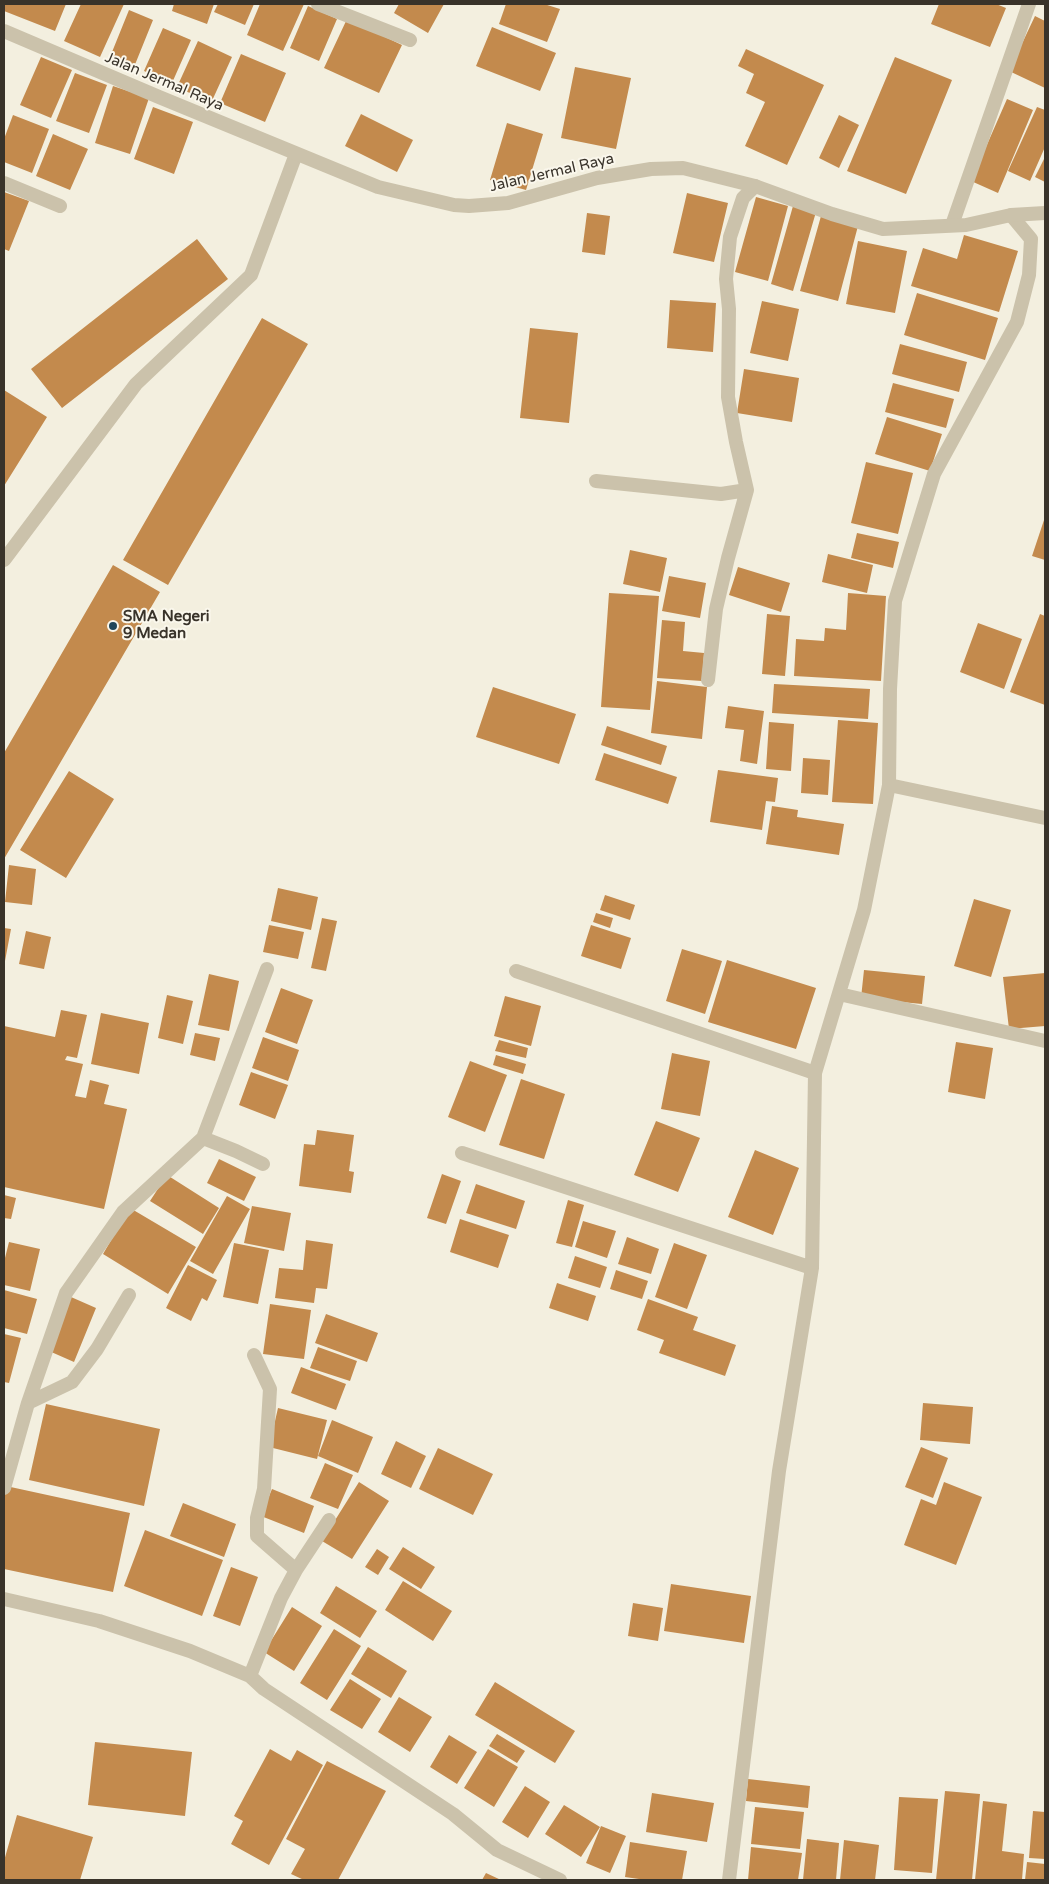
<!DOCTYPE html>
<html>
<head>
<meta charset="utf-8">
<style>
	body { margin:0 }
	#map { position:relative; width:1049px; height:1884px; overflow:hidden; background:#f3efdf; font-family:"Varela Round",sans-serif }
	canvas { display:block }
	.frame { position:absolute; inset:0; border:5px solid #39332a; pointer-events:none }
</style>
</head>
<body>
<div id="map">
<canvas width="1049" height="1884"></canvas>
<div class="frame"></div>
</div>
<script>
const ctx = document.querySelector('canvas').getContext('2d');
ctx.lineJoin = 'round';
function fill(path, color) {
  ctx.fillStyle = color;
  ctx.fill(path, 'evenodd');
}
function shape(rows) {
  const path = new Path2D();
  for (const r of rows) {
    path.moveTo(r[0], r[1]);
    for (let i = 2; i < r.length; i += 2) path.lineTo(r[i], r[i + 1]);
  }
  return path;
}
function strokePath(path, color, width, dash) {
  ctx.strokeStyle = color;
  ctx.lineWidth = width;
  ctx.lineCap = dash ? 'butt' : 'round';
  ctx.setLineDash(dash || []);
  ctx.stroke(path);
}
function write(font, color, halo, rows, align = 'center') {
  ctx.font = font + ' "Varela Round",sans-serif';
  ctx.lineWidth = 4;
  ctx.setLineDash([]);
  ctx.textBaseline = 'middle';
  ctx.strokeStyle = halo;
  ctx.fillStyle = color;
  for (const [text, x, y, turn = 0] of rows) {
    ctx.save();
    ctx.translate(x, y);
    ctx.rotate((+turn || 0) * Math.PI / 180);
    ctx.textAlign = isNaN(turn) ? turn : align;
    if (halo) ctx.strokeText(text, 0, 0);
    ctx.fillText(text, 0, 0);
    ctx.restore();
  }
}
fill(shape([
	[4,4,66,4,55,31,4,11],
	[81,4,124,4,100,57,64,41],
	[174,4,214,4,207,24,172,11],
	[218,4,254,4,245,25,214,12],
	[260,4,304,4,283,51,247,35],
	[399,4,444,4,428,33,394,13],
	[506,4,544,4,560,9,547,42,499,24],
	[939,4,996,4,1006,8,990,47,931,24],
	[308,6,337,19,319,61,290,48],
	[129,10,153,20,134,67,110,57],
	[1035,16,1045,21,1045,88,1009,71],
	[347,19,402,45,379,93,324,68],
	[492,27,556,53,540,91,476,66],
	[163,28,191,40,172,83,144,71],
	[198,41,232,57,211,103,177,87],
	[746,49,824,85,787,165,745,146,765,102,746,93,754,74,738,66],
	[241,54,286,73,265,122,220,103],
	[41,57,72,70,51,118,20,105],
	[895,57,952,80,906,194,847,171],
	[575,67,631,78,616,149,561,138],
	[75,73,107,85,89,133,56,121],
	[113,86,149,98,130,154,95,143],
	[1007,99,1033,110,998,193,971,181],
	[153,107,193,122,174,174,134,159],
	[1037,107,1045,110,1045,147,1030,181,1008,171],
	[361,114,413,140,397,172,345,146],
	[13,115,49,129,32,173,4,162,4,139],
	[839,115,859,125,839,168,819,158],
	[507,123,543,134,526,190,490,180],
	[53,134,88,149,70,190,36,176],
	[1045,157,1045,182,1035,177],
	[4,192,29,201,9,251,4,249],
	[687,193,728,203,714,262,673,253],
	[756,197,788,206,768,281,735,272],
	[793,206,816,212,793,291,771,284],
	[587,213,610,216,605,255,582,252],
	[821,216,858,226,838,301,800,291],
	[964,235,1018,251,999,312,911,286,923,248,957,259],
	[197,239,228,279,62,408,31,369],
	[858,241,907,251,895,313,846,304],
	[917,293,998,318,985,360,904,335],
	[670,300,716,303,713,352,667,348],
	[762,301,799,309,788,361,750,353],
	[262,318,308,344,168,585,123,560],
	[530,328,578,333,569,423,520,418],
	[900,344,967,362,959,392,892,374],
	[744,369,799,378,792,422,737,413],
	[893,383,954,399,946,428,885,412],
	[4,390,47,417,4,486],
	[887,417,942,434,930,471,875,454],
	[866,462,913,473,898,534,851,523],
	[1045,517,1045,560,1032,556],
	[857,533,899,542,893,568,851,558],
	[630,550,667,558,660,592,623,584],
	[828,554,873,565,867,593,822,582],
	[113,565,160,592,4,859,4,753],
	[738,567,790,583,781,612,729,595],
	[669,576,706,583,700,618,662,611],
	[609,593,659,596,650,710,601,707],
	[848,593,886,596,881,681,794,676,796,639,824,641,825,628,846,630],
	[767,614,790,616,785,676,762,674],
	[1040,614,1045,616,1045,705,1010,692],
	[662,620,685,622,683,651,704,653,702,681,657,678],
	[978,623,1022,639,1004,689,960,672],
	[657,681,707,687,702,739,651,733],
	[774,684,870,689,868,719,772,713],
	[493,687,576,714,559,764,476,737],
	[728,706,764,711,757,764,740,761,744,730,725,728],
	[838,720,878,723,873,804,832,802],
	[769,722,794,724,791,771,766,769],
	[607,726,667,746,661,765,601,745],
	[604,753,677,777,668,804,595,780],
	[803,758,830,760,828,795,801,793],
	[718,770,778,778,775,802,766,801,762,830,710,822],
	[69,771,114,799,66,878,20,850],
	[772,806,798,810,797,817,844,824,839,855,766,844],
	[9,865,36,869,32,905,5,902],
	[278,888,318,897,311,930,271,921],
	[605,895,635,905,630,920,600,910],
	[974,899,1011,910,991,977,954,966],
	[596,913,613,918,610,928,593,922],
	[322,918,337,921,326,971,311,968],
	[269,925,304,932,298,959,263,952],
	[591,925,631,938,621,969,581,956],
	[4,928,11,929,5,961,4,961],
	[26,931,51,937,44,969,19,964],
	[682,949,722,961,705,1014,666,1001],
	[727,960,816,988,796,1049,708,1022],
	[864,970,925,976,922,1004,861,998],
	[1045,973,1045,1026,1009,1029,1003,977],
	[209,974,239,981,229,1031,198,1025],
	[281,988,313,1000,297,1044,265,1032],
	[167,995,193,1001,183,1044,158,1038],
	[505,996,541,1006,531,1046,494,1036],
	[61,1010,87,1015,77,1058,67,1056,65,1060,83,1064,75,1096,86,1098,90,1080,109,1085,104,1104,127,1109,104,1209,4,1187,4,1026,55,1037],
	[101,1013,149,1023,139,1074,91,1064],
	[195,1033,220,1038,215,1061,190,1055],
	[263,1037,299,1050,288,1081,252,1068],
	[499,1040,528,1048,526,1058,495,1051],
	[956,1042,993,1048,985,1099,948,1092],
	[672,1053,710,1061,700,1116,661,1109],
	[496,1055,526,1064,523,1074,493,1065],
	[470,1061,507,1075,485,1132,448,1117],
	[251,1072,288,1085,275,1119,239,1105],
	[521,1079,565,1094,544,1159,499,1145],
	[656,1121,700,1138,678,1192,634,1175],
	[317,1130,354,1135,349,1171,354,1172,351,1193,299,1186,304,1144,315,1145],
	[755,1150,799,1168,773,1235,728,1217],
	[219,1159,256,1177,244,1201,207,1183],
	[442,1174,461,1181,446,1224,427,1218],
	[167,1175,219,1208,203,1234,150,1201],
	[476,1184,525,1201,516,1229,466,1213],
	[4,1195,16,1198,11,1219,4,1218],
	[227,1196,250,1209,213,1274,190,1261],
	[568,1200,584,1205,572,1247,556,1243],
	[252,1206,291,1213,284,1251,244,1243],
	[130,1208,196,1247,168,1294,103,1254],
	[460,1219,509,1235,498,1268,450,1252],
	[583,1221,616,1231,607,1258,575,1247],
	[627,1237,659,1249,651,1274,618,1264],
	[306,1240,333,1244,327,1289,316,1288,314,1303,275,1298,279,1268,303,1270],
	[9,1242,40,1249,30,1291,4,1285,4,1262],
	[234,1243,269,1250,258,1304,223,1297],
	[674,1243,707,1255,687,1309,655,1297],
	[575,1256,607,1267,600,1288,568,1278],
	[188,1265,217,1280,207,1301,202,1298,191,1321,166,1308],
	[616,1270,648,1281,642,1299,610,1289],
	[557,1283,596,1296,588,1321,549,1308],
	[4,1290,37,1299,27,1334,4,1328],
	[71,1297,96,1308,74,1362,49,1351],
	[648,1299,698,1317,693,1330,736,1345,725,1376,659,1353,664,1340,637,1330],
	[270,1304,311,1310,304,1359,263,1354],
	[326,1314,378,1333,367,1362,315,1343],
	[4,1334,21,1338,9,1383,4,1382],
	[318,1347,357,1361,350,1381,310,1368],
	[301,1367,346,1384,336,1410,291,1393],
	[923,1403,973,1407,970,1444,920,1440],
	[46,1404,160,1429,144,1506,29,1480],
	[278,1408,327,1420,317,1459,269,1447],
	[332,1420,373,1437,358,1473,318,1456],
	[396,1441,426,1456,411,1488,381,1474],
	[921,1447,948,1458,933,1498,905,1487],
	[438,1448,493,1474,473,1515,419,1489],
	[325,1463,353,1475,338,1509,310,1498],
	[359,1482,389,1501,352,1559,322,1541],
	[944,1482,982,1497,956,1565,904,1545,921,1499,936,1505],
	[6,1486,130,1513,113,1592,4,1569,4,1498],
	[272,1489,314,1506,304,1533,261,1516],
	[183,1503,236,1524,224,1557,170,1536],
	[145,1530,223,1560,202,1616,124,1586],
	[403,1547,435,1567,421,1589,389,1569],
	[377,1549,389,1557,378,1575,365,1567],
	[231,1567,258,1577,240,1626,213,1616],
	[403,1581,452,1611,433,1641,385,1610],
	[671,1584,751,1596,744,1643,664,1631],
	[336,1586,377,1611,360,1638,320,1613],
	[633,1603,663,1608,658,1641,628,1636],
	[292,1607,322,1626,294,1671,264,1652],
	[334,1629,361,1646,327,1700,300,1683],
	[368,1647,407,1671,391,1698,351,1674],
	[350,1679,381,1699,362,1729,330,1710],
	[495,1682,575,1731,555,1763,475,1715],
	[399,1697,432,1717,410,1752,378,1732],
	[497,1734,525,1751,517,1763,489,1746],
	[449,1735,477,1752,457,1784,430,1767],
	[95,1742,192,1752,185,1816,88,1805],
	[270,1749,291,1761,297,1750,323,1765,269,1865,231,1844,243,1821,234,1816],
	[488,1749,518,1767,494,1807,464,1788],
	[327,1761,386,1791,338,1880,304,1880,291,1874,305,1849,286,1839],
	[748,1779,810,1786,808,1808,746,1801],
	[525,1786,550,1802,528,1838,502,1822],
	[945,1791,980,1794,972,1880,936,1880],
	[652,1793,714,1803,707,1842,646,1832],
	[899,1797,938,1799,932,1873,894,1870],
	[983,1801,1007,1804,1002,1851,1024,1854,1022,1880,975,1880],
	[564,1805,600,1827,581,1857,545,1834],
	[755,1807,804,1812,800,1849,751,1844],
	[1033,1811,1045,1812,1045,1859,1029,1858],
	[17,1815,93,1837,80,1880,4,1880,4,1861],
	[601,1826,626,1836,610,1873,586,1863],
	[807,1839,839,1843,836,1880,803,1880],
	[844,1840,879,1845,875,1880,840,1880],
	[630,1842,687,1851,682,1880,646,1880,625,1877],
	[751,1847,802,1853,798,1880,748,1880],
	[1027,1862,1045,1864,1045,1880,1025,1880],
	[486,1873,501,1880,482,1880]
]), '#c38a4d');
strokePath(shape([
	[4,560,136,384,251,275,296,154]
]), '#cbc2ab', 14);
strokePath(shape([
	[318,4,410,40],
	[4,183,60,206],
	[952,225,1029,4],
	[596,481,721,494,747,490],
	[708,680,716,609,728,558,747,490,736,442,728,397,729,309,726,279,730,237,743,198,755,186],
	[889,785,1045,818],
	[516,971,815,1073],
	[839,994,1045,1041],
	[203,1138,267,969],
	[462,1153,812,1268],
	[28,1403,72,1382,97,1349,129,1295],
	[4,1488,28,1403,66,1293,123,1212,203,1138,236,1151,263,1164],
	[296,1570,329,1520],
	[4,1599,99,1621,190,1651,250,1676,264,1689,453,1814,497,1850,560,1880],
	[250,1676,281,1598,296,1570,257,1536,257,1518,264,1489,270,1389,254,1355],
	[729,1880,779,1471,812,1268,815,1073,864,910,889,785,890,689,895,601,934,474,1017,322,1029,275,1031,239,1011,215]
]), '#cbc2ab', 14);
strokePath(shape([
	[4,31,159,97,378,187,454,205,469,206,508,203,597,178,651,169,683,168,755,186,832,214,883,229,966,225,1011,215,1045,213]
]), '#cbc2ab', 14);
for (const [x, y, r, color] of [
	[113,626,5,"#20465a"]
]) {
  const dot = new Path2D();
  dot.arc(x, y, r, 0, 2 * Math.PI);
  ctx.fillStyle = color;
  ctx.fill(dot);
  strokePath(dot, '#faf7ec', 2);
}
write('15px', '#39332a', '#faf7ec', [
	["Jalan Jermal Raya",164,82,23],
	["Jalan Jermal Raya",552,173,-13]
]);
write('bold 15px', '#39332a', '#faf7ec', [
	["SMA Negeri",123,617],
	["9 Medan",123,634]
], 'left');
</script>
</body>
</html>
